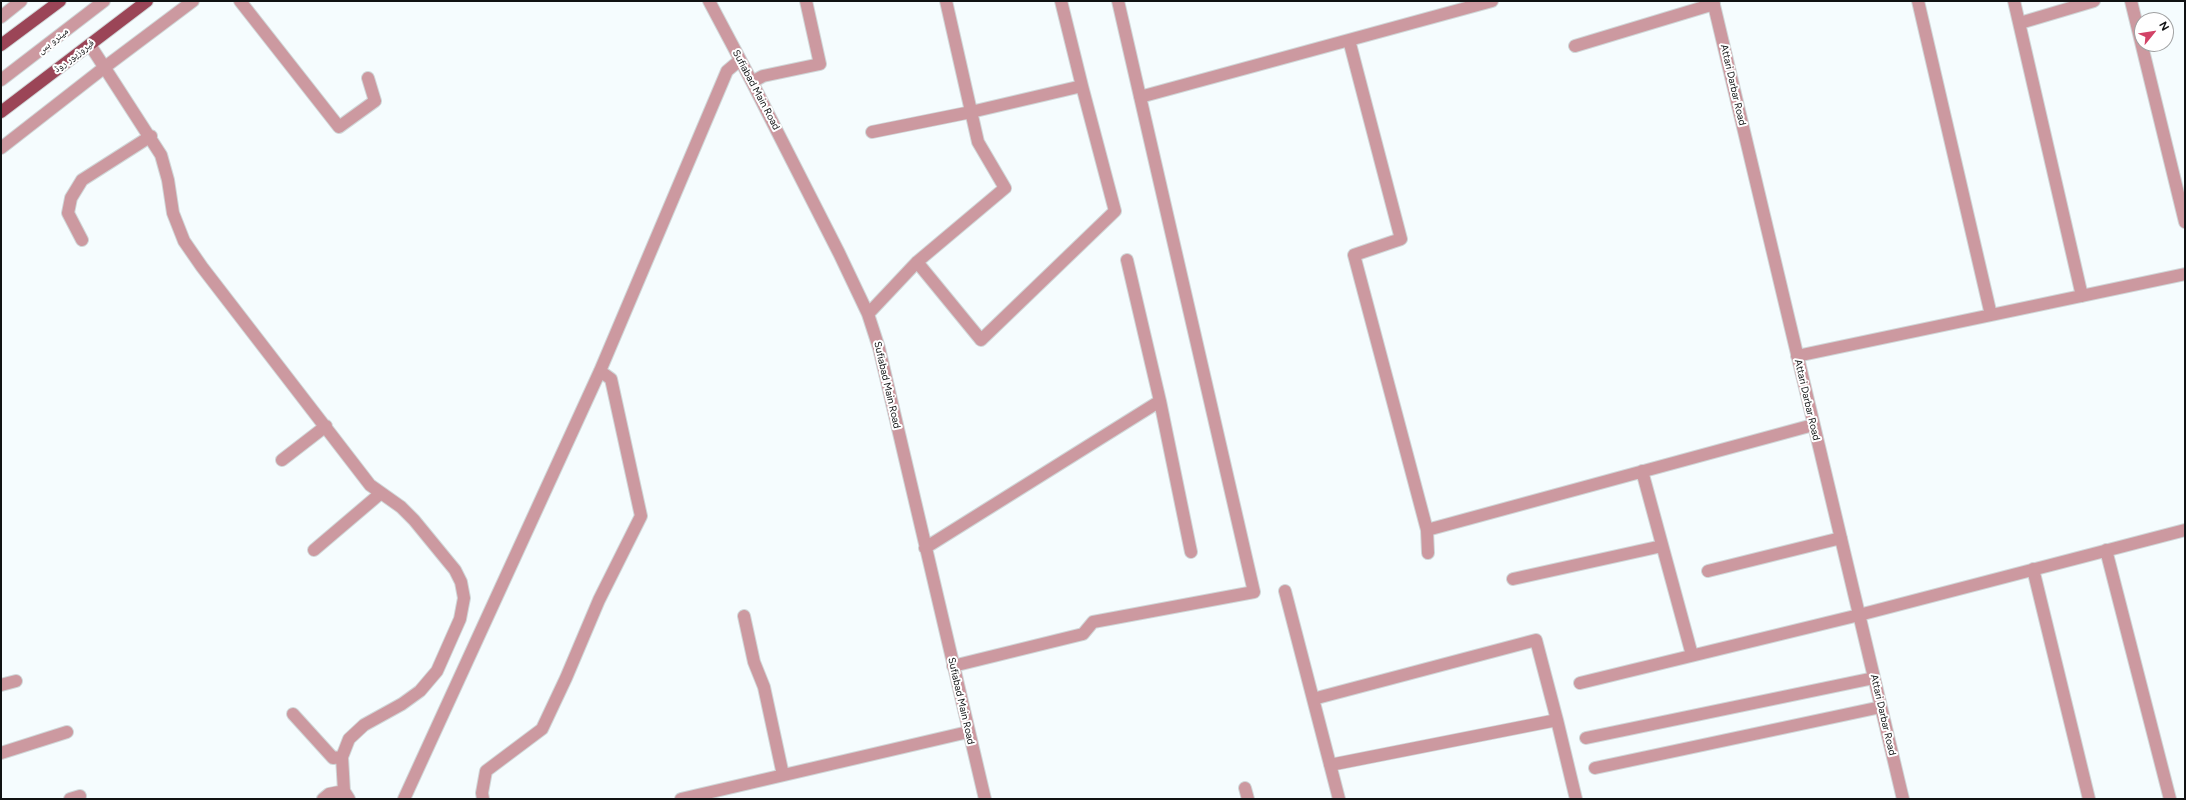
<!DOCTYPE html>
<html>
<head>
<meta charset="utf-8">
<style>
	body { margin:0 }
	#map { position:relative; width:2186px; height:800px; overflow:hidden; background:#f5fcfe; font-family:Figtree,sans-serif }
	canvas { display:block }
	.frame { position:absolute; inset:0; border:2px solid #101213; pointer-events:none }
	.north { position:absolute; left:2134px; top:12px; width:40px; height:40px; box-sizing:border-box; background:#fff; border:1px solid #9fa0a1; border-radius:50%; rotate:60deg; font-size:11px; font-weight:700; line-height:16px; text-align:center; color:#101213 }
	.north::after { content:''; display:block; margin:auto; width:14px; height:18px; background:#d24367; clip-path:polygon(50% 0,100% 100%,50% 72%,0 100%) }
</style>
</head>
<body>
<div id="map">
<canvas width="2186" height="800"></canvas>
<div class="frame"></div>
<div class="north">N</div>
</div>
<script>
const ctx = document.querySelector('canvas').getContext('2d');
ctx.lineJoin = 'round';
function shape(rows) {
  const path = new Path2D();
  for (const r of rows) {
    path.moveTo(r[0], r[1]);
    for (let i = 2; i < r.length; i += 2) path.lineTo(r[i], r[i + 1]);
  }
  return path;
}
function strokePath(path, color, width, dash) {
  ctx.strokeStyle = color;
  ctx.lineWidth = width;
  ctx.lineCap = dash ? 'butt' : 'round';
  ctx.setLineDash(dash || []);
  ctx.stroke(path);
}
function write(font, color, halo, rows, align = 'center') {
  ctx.font = font + ' Figtree,"Noto Naskh Arabic",sans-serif';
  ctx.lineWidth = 4;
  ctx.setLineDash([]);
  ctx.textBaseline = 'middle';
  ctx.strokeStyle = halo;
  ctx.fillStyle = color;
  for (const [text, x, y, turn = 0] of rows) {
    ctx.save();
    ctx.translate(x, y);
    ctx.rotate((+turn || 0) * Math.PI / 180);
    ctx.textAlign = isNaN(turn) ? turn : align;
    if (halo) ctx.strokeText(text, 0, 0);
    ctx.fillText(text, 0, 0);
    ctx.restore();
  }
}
const minor = shape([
	[240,1,339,127,375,101,368,78],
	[709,1,752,82,839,253,868,314,879,348,985,799],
	[1061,1,1082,86],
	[1713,1,1903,799],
	[1918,1,1991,315],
	[2014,1,2082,296],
	[2131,1,2185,222],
	[1,17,21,1],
	[2020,23,2094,1],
	[1349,40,1401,239,1354,255,1427,530],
	[90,45,161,155,168,180,173,213,184,241,202,267,370,485,401,507,414,520,455,570,461,582,464,598,460,619,437,671,420,691,402,704,364,725,349,739,342,757,344,791,349,799],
	[1575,46,1714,4],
	[1,80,104,1],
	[752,82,763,76,820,64,806,1],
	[1140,97,1492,1],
	[872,132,971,112,1082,86,1115,211,981,340,917,262],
	[1,148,105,67,193,1],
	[82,240,68,213,71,198,82,180,151,136],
	[868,314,917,262,1005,188,978,142,946,1],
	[1797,356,2185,274],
	[1160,401,1191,552],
	[282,460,326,426],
	[1642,471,1692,655],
	[925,548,1160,401,1127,260],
	[314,550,381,493],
	[2106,550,2170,799],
	[1428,553,1427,530,1813,425],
	[2033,569,2089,799],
	[1708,571,1841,538],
	[1513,579,1662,546],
	[1285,591,1339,799],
	[744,616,754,662,764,687,783,775],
	[953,666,1083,634,1093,622,1254,592,1118,1],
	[1580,683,1859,615,2185,530],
	[1,685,16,681],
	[1313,699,1536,640,1557,720],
	[293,714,333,758,342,757],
	[1586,738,1874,678],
	[1,753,67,732],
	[1330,765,1557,720,1576,799],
	[1595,768,1881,707],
	[1245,788,1248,799],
	[70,799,80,796],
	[323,799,329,794,344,791],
	[404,799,600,371,727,71,740,60],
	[483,799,482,793,486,771,542,729,566,678,599,600,641,516,611,379,600,371],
	[681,799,968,732]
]);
const major = shape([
	[1,45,60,1],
	[1,112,147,1]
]);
strokePath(minor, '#d0d7d8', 14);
strokePath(major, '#d0d7d8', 14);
strokePath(minor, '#cc99a0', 12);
strokePath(major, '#9b4557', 12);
write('10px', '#101213', '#fff', [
	["میٹرو بس",53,41,-38],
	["فیروزپور روڈ",74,56,-37],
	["Attari Darbar Road",1733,85,77],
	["Sufiabad Main Road",756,90,62],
	["Sufiabad Main Road",887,385,77],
	["Attari Darbar Road",1807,400,77],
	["Sufiabad Main Road",961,701,77],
	["Attari Darbar Road",1883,715,77]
]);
</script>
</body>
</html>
